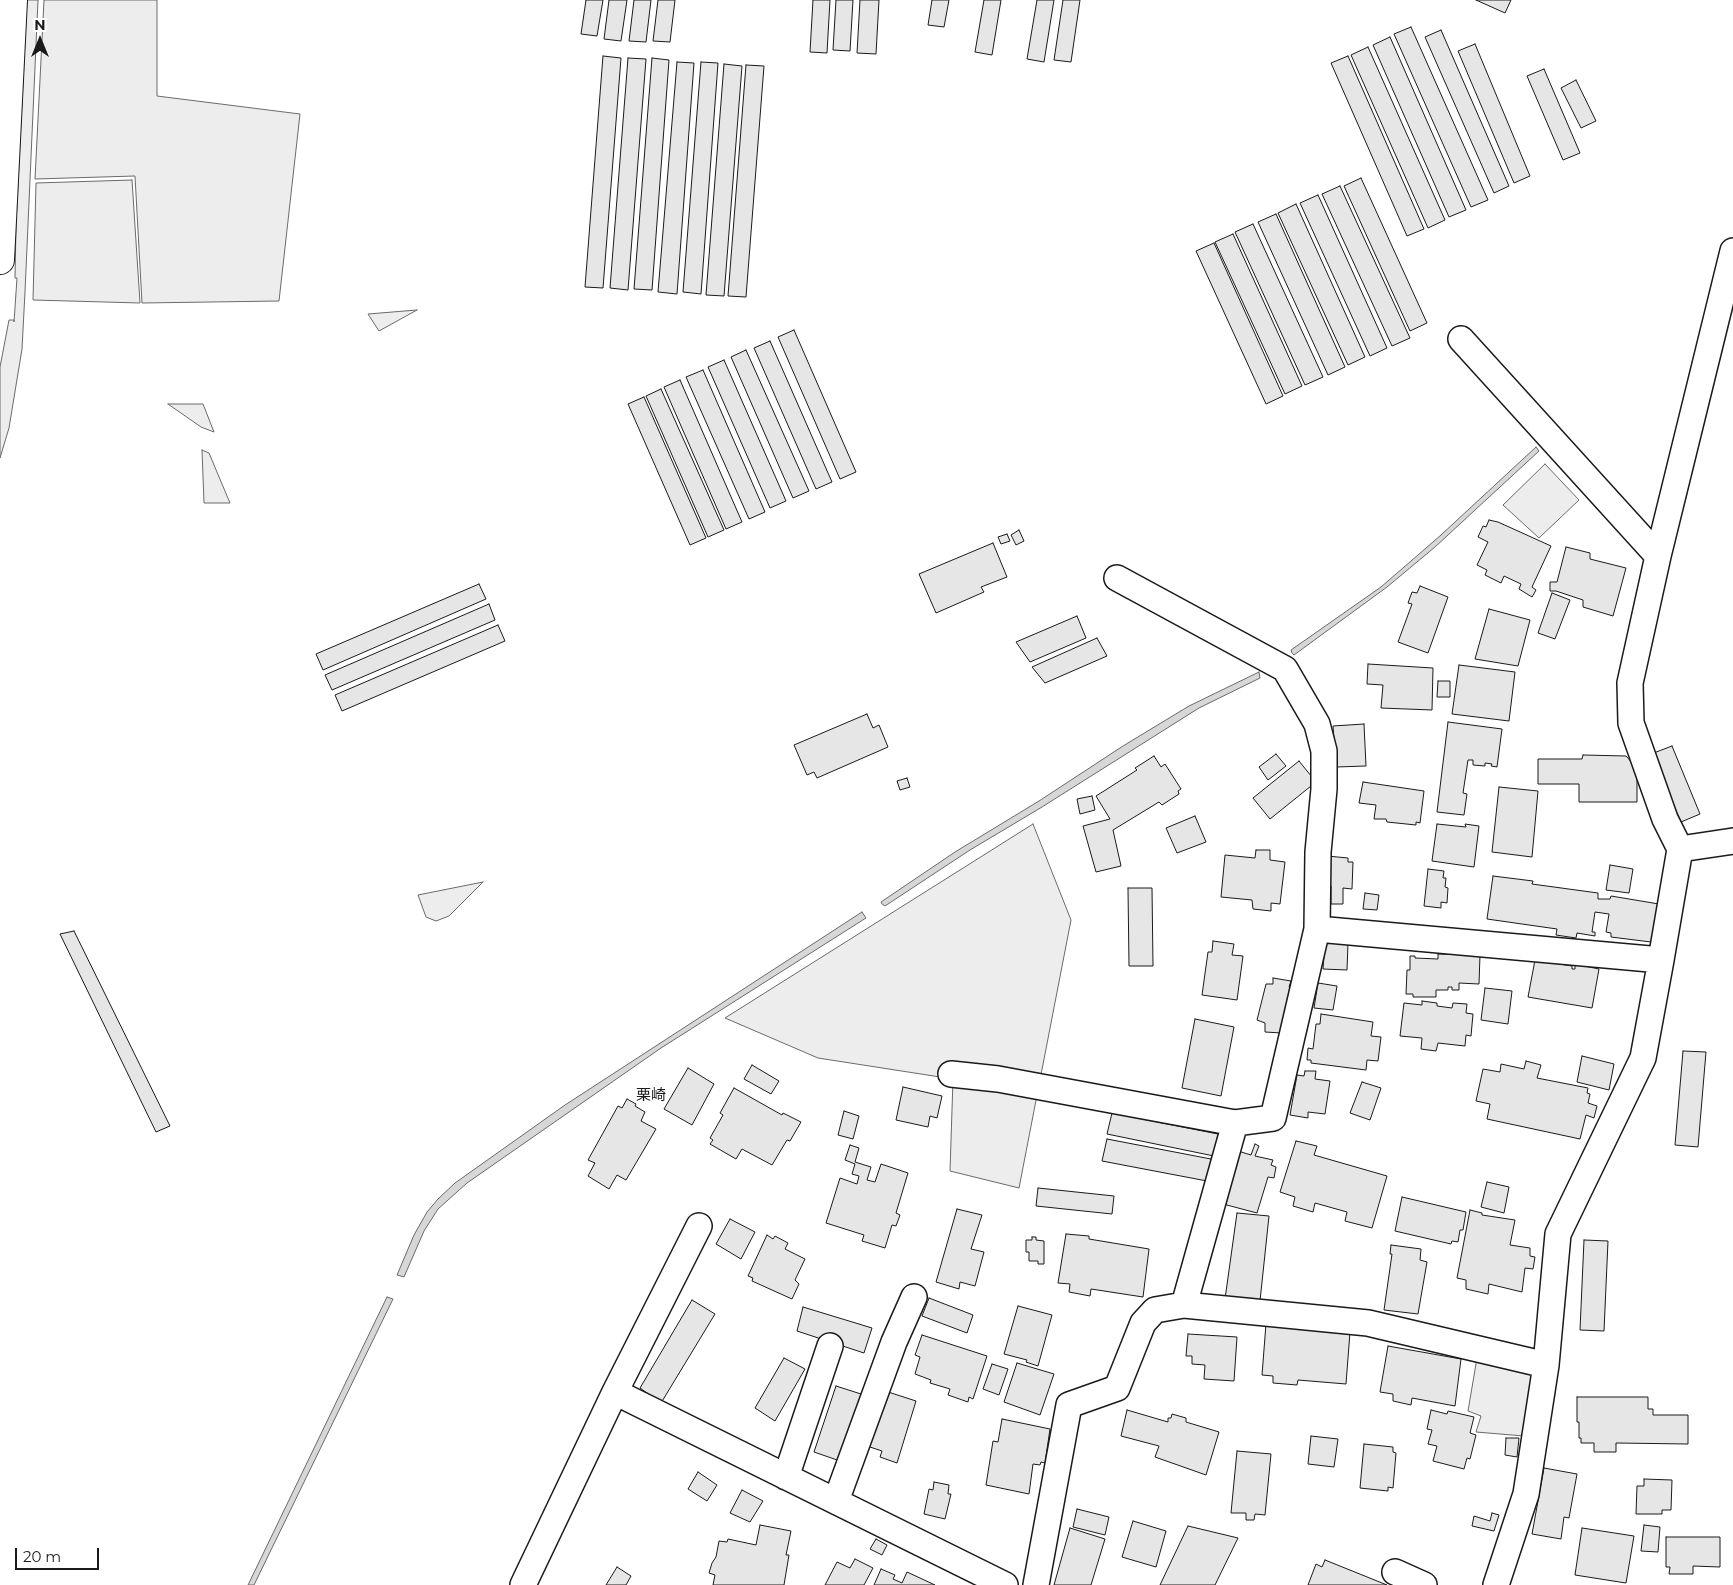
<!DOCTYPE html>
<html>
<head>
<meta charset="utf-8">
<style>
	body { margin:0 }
	#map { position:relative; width:1733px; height:1585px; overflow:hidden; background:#fff; font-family:Montserrat,sans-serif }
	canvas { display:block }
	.north { position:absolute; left:15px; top:15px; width:50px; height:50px; -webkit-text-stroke:4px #fff; paint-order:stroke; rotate:0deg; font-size:14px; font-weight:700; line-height:20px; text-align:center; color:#1a1a1a }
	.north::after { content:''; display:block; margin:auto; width:18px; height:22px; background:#1a1a1a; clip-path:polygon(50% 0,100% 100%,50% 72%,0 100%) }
	.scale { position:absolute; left:15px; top:1548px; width:84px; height:22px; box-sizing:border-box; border:2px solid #1a1a1a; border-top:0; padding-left:6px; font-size:15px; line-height:18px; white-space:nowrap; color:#1a1a1a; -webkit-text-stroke:4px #fff; paint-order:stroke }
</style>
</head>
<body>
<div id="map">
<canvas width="1733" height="1585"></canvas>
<div class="north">N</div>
<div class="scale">20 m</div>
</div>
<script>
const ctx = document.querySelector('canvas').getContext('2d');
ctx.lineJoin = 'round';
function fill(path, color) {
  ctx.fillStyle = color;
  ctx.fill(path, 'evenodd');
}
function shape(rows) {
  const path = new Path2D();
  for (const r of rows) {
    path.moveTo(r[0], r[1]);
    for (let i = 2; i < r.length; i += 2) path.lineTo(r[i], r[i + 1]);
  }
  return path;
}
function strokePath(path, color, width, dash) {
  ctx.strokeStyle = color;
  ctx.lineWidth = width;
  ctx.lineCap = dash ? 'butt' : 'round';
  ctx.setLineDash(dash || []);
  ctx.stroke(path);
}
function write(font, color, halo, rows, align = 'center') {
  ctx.font = font + ' Montserrat,"Noto Sans JP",sans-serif';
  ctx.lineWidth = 4;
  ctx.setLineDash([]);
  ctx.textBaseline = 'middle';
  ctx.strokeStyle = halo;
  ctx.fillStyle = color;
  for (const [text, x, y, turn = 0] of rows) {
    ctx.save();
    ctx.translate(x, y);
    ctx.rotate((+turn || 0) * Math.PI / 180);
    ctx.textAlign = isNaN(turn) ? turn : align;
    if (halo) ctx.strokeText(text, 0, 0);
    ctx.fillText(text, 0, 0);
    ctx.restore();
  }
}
const built = shape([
	[27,0,38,0,25,292,22,349,9,428,0,458,0,367,9,320,14,320,14,322,17,278,15,278,16,225,27,0],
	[44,0,157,0,157,96,300,114,279,301,142,303,135,176,35,179,44,0],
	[132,180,140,303,33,300,36,183,132,180],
	[417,310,379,331,368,314,417,310],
	[168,404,203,404,214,432,201,427,168,404],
	[202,450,209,453,230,503,204,503,202,450],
	[1545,464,1579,500,1539,538,1503,505,1545,464],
	[1033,824,1071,920,1019,1188,950,1171,953,1079,818,1058,725,1018,1033,824],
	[483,882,449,916,436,921,426,917,418,895,483,882],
	[1477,1358,1533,1374,1524,1436,1476,1432,1481,1416,1468,1411,1477,1358]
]);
fill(built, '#ededed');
strokePath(built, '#6a6a6a', 1);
const water = shape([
	[1536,447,1539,451,1435,547,1387,587,1294,655,1292,653,1291,650,1381,587,1441,535,1536,447],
	[1259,672,1260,678,1199,708,1042,807,970,850,885,906,882,904,881,902,955,852,1039,801,1123,746,1189,706,1259,672],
	[862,912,866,918,661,1048,467,1183,438,1209,424,1231,404,1277,397,1275,414,1235,427,1212,438,1199,455,1183,565,1105,862,912],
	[387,1297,393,1299,254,1585,248,1585,387,1297]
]);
fill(water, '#d7d7d7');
strokePath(water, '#6a6a6a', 1);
const building = shape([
	[586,0,603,0,597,36,581,34,586,0],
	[609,0,627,0,621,41,604,39,609,0],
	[634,0,651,0,646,42,629,41,634,0],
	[658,0,675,0,670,42,653,41,658,0],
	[813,0,830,0,827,53,810,52,813,0],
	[836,0,853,0,850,51,833,50,836,0],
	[860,0,879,0,876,54,857,53,860,0],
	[932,0,949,0,944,27,928,25,932,0],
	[984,0,1001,0,992,55,975,52,984,0],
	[1037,0,1054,0,1044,62,1027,59,1037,0],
	[1063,0,1080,0,1071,62,1054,60,1063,0],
	[1476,0,1511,0,1505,13,1476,0],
	[1411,27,1488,200,1471,207,1394,34,1411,27],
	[1441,30,1509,186,1494,193,1425,37,1441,30],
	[1390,37,1466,210,1449,217,1373,45,1390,37],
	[1475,44,1530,176,1514,183,1458,51,1475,44],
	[1368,47,1445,220,1428,228,1351,55,1368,47],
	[603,56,621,58,603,288,585,287,603,56],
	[1348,56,1424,229,1407,236,1331,63,1348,56],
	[628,58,646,59,628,290,610,288,628,58],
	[652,58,669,60,652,290,634,289,652,58],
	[677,62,694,63,677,294,658,292,677,62],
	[701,62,718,63,701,294,683,292,701,62],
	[724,64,742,66,724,296,706,295,724,64],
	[746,65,764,66,746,297,728,296,746,65],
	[1544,69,1580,153,1563,160,1527,76,1544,69],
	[1576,80,1596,121,1581,128,1561,88,1576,80],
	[1361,178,1427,323,1410,331,1344,186,1361,178],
	[1340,186,1410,338,1392,346,1322,194,1340,186],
	[1318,195,1387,348,1370,356,1300,203,1318,195],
	[1296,204,1365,357,1348,365,1278,213,1296,204],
	[1276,214,1345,367,1328,375,1258,222,1276,214],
	[1253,224,1323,377,1305,385,1235,232,1253,224],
	[1233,234,1302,386,1285,394,1215,242,1233,234],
	[1214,243,1283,396,1266,404,1196,251,1214,243],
	[794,330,856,472,840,479,778,337,794,330],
	[770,341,832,482,816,489,754,348,770,341],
	[746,350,809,491,793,498,731,357,746,350],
	[724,360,786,501,770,508,708,367,724,360],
	[703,370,765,512,749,519,686,377,703,370],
	[680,380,742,522,726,529,664,387,680,380],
	[661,389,724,530,708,537,646,396,661,389],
	[644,397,706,538,690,545,628,404,644,397],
	[1489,520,1498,522,1551,546,1532,587,1536,590,1532,597,1519,589,1521,584,1504,576,1501,583,1485,575,1487,570,1477,565,1488,542,1478,537,1483,526,1486,527,1489,520],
	[1019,530,1024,541,1016,545,1011,535,1019,530],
	[1007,534,1010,541,1001,544,998,537,1007,534],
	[993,543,1007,577,981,587,984,592,936,613,919,574,993,543],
	[1566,547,1590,553,1590,559,1626,568,1613,616,1583,607,1583,600,1556,591,1550,591,1550,582,1557,582,1566,547],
	[479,584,486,599,323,670,316,654,479,584],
	[1420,586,1448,597,1428,653,1398,642,1412,604,1408,603,1412,592,1417,593,1420,586],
	[1552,593,1570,600,1555,639,1538,633,1552,593],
	[489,604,495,620,332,690,325,675,489,604],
	[1489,609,1530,620,1518,666,1475,659,1489,609],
	[1077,616,1086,638,1030,662,1016,642,1077,616],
	[498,625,505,641,342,711,335,695,498,625],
	[1097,638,1107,656,1045,683,1032,667,1097,638],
	[1368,664,1433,668,1432,710,1381,708,1383,685,1367,684,1368,664],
	[1459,665,1515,672,1509,721,1452,714,1459,665],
	[1438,681,1450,681,1450,697,1437,697,1438,681],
	[867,714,873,728,879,725,888,747,817,778,814,772,807,775,794,745,867,714],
	[1448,722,1502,729,1497,767,1491,766,1492,764,1485,763,1485,766,1473,765,1473,760,1468,760,1463,793,1467,794,1464,815,1437,812,1448,722],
	[1364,724,1366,766,1336,767,1333,726,1364,724],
	[1672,746,1700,814,1681,822,1651,754,1672,746],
	[1276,754,1286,766,1268,780,1259,767,1276,754],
	[1583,755,1626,756,1637,768,1637,802,1579,802,1579,784,1538,784,1538,759,1582,759,1583,755],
	[1154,756,1161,767,1165,764,1181,789,1178,791,1179,794,1162,805,1159,802,1113,830,1121,866,1096,872,1083,826,1110,819,1096,796,1137,770,1135,768,1154,756],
	[1299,761,1316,782,1270,819,1253,798,1299,761],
	[907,778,910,787,900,790,897,781,907,778],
	[1363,782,1424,791,1420,823,1416,822,1416,825,1387,822,1386,819,1374,819,1376,805,1359,803,1363,782],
	[1499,787,1538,791,1532,857,1492,852,1499,787],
	[1092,796,1095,810,1080,814,1077,799,1092,796],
	[1195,816,1206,842,1177,853,1166,828,1195,816],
	[1437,824,1466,827,1465,824,1479,826,1474,867,1432,861,1437,824],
	[1256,850,1270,850,1270,860,1285,862,1280,904,1271,903,1271,911,1253,909,1252,900,1221,897,1225,855,1255,858,1256,850],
	[1327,856,1348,858,1348,862,1353,862,1352,889,1343,888,1343,904,1331,904,1331,886,1326,886,1327,856],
	[1610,865,1633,869,1629,893,1606,890,1610,865],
	[1428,869,1444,871,1443,878,1446,878,1445,887,1448,888,1447,903,1441,902,1441,908,1424,906,1428,869],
	[1493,876,1533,881,1532,884,1598,893,1598,899,1610,899,1611,896,1659,904,1655,937,1652,936,1651,942,1611,937,1611,933,1606,932,1609,914,1595,912,1592,932,1595,932,1595,936,1577,933,1576,938,1556,935,1557,929,1487,919,1493,876],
	[1128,888,1152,888,1153,966,1129,966,1128,888],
	[1365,893,1379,895,1377,910,1363,909,1365,893],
	[74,931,170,1126,156,1132,60,934,74,931],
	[1213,941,1234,944,1232,955,1243,956,1237,1000,1202,995,1208,952,1212,952,1213,941],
	[1325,942,1348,943,1347,970,1323,969,1325,942],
	[1438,954,1480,955,1479,984,1459,983,1459,990,1452,990,1452,987,1448,987,1448,990,1436,990,1436,997,1413,997,1413,994,1406,994,1407,970,1410,970,1410,956,1415,956,1415,958,1438,959,1438,954],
	[1535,960,1572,966,1572,969,1575,969,1575,964,1599,969,1592,1008,1528,997,1535,960],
	[1273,978,1291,981,1289,987,1293,989,1282,1033,1265,1032,1265,1023,1257,1020,1266,984,1273,984,1273,978],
	[1318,983,1337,986,1333,1010,1314,1008,1318,983],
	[1485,988,1512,991,1508,1024,1481,1020,1485,988],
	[1422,1001,1437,1003,1437,1006,1452,1008,1453,1003,1467,1004,1466,1013,1473,1014,1471,1036,1466,1035,1465,1046,1438,1043,1436,1051,1421,1049,1422,1038,1400,1036,1404,1003,1422,1005,1422,1001],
	[1321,1014,1373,1022,1371,1036,1381,1037,1378,1061,1367,1060,1366,1070,1311,1063,1311,1060,1307,1060,1308,1048,1313,1049,1316,1024,1320,1024,1321,1014],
	[1195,1019,1234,1027,1221,1096,1182,1088,1195,1019],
	[1683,1051,1706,1052,1698,1147,1675,1145,1683,1051],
	[1582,1056,1614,1064,1609,1090,1577,1082,1582,1056],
	[1526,1061,1541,1065,1537,1078,1588,1088,1587,1093,1590,1094,1588,1103,1597,1106,1594,1118,1586,1115,1580,1139,1487,1119,1490,1104,1476,1101,1483,1069,1500,1072,1501,1064,1524,1069,1526,1061],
	[752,1065,779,1081,771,1094,744,1079,752,1065],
	[688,1068,714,1084,692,1125,664,1109,688,1068],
	[1305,1071,1316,1071,1315,1079,1330,1081,1325,1114,1308,1112,1308,1118,1290,1115,1297,1075,1304,1076,1305,1071],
	[1362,1082,1381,1088,1370,1120,1350,1113,1362,1082],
	[903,1087,942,1096,937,1118,930,1116,928,1127,896,1120,903,1087],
	[734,1088,782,1115,783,1113,801,1122,790,1141,787,1140,772,1165,742,1149,736,1159,710,1144,713,1140,710,1138,723,1115,720,1113,734,1088],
	[627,1099,636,1104,635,1106,645,1112,641,1121,656,1129,626,1180,617,1175,609,1189,588,1176,595,1163,588,1160,618,1106,622,1108,627,1099],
	[844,1111,859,1116,853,1139,838,1135,844,1111],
	[1112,1113,1218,1134,1214,1156,1107,1134,1112,1113],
	[1107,1139,1211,1159,1207,1181,1102,1161,1107,1139],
	[1296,1141,1317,1146,1314,1155,1387,1176,1372,1228,1345,1221,1347,1212,1315,1203,1313,1212,1293,1206,1295,1197,1280,1192,1296,1141],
	[1255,1144,1259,1146,1255,1156,1273,1160,1271,1165,1276,1167,1274,1178,1268,1177,1257,1213,1223,1204,1238,1151,1251,1155,1255,1144],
	[850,1145,859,1148,855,1162,871,1167,867,1180,875,1182,881,1164,908,1173,896,1213,900,1215,896,1226,892,1225,885,1248,862,1241,864,1235,826,1223,840,1178,857,1184,859,1176,852,1174,855,1164,845,1160,850,1145],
	[1487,1182,1509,1187,1504,1213,1481,1207,1487,1182],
	[1038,1188,1114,1196,1112,1214,1036,1206,1038,1188],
	[1402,1197,1466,1212,1463,1230,1460,1230,1458,1242,1452,1241,1451,1244,1395,1231,1402,1197],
	[957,1209,982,1215,971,1249,984,1252,975,1286,960,1282,959,1289,936,1282,957,1209],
	[1470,1210,1482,1213,1482,1215,1515,1220,1510,1245,1530,1248,1530,1256,1535,1257,1533,1269,1525,1268,1522,1292,1489,1284,1488,1294,1466,1289,1466,1280,1457,1278,1470,1210],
	[1237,1213,1269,1216,1260,1301,1225,1299,1237,1213],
	[730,1219,755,1232,741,1259,716,1244,730,1219],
	[1066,1234,1089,1236,1089,1239,1149,1249,1143,1297,1091,1289,1090,1296,1069,1292,1070,1284,1058,1283,1066,1234],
	[767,1235,773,1239,775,1236,788,1243,785,1249,805,1259,795,1280,799,1284,792,1299,752,1281,753,1278,748,1276,767,1235],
	[1032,1237,1036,1237,1036,1240,1044,1241,1044,1264,1038,1264,1038,1261,1029,1261,1029,1252,1026,1252,1026,1240,1032,1240,1032,1237],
	[1584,1240,1608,1241,1604,1331,1580,1330,1584,1240],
	[1391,1245,1421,1249,1420,1260,1427,1262,1418,1314,1384,1310,1392,1254,1390,1254,1391,1245],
	[929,1298,973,1315,967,1333,922,1316,929,1298],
	[692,1300,715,1314,661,1403,640,1388,692,1300],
	[1018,1306,1052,1315,1038,1366,1026,1362,1027,1360,1004,1354,1018,1306],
	[803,1307,872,1328,864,1353,797,1331,803,1307],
	[1266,1324,1350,1332,1346,1384,1298,1380,1297,1385,1273,1383,1273,1376,1262,1375,1266,1324],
	[1188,1334,1237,1337,1234,1381,1204,1379,1205,1365,1192,1364,1192,1356,1186,1356,1188,1334],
	[922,1335,987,1356,973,1399,969,1397,968,1402,948,1395,950,1389,930,1383,931,1380,915,1374,920,1357,915,1355,922,1335],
	[1388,1346,1461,1359,1455,1406,1412,1398,1411,1405,1393,1401,1393,1394,1380,1392,1388,1346],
	[784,1358,805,1369,775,1421,755,1408,784,1358],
	[1017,1363,1054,1374,1040,1415,1004,1402,1017,1363],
	[992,1364,1008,1369,999,1395,983,1389,992,1364],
	[836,1386,861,1394,840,1461,814,1452,836,1386],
	[885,1391,916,1401,897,1463,880,1457,882,1451,867,1446,885,1391],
	[1577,1397,1648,1397,1648,1409,1653,1409,1653,1415,1688,1415,1688,1444,1616,1443,1616,1452,1594,1452,1594,1443,1581,1443,1581,1438,1579,1438,1579,1422,1577,1422,1577,1397],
	[1127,1410,1168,1422,1168,1418,1171,1418,1172,1414,1186,1418,1186,1422,1219,1432,1206,1475,1155,1457,1159,1446,1121,1436,1127,1410],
	[1431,1410,1447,1414,1448,1411,1474,1417,1470,1433,1476,1435,1470,1459,1467,1458,1464,1469,1433,1461,1437,1446,1428,1444,1432,1430,1427,1429,1431,1410],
	[1002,1419,1050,1429,1045,1463,1041,1462,1040,1465,1033,1464,1029,1494,986,1485,993,1441,998,1442,1002,1419],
	[1311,1436,1338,1439,1334,1467,1308,1464,1311,1436],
	[1506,1438,1519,1438,1517,1457,1505,1455,1506,1438],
	[1364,1444,1393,1447,1393,1452,1396,1453,1393,1488,1388,1487,1388,1491,1360,1488,1364,1444],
	[1237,1451,1271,1454,1265,1515,1255,1514,1254,1520,1246,1520,1246,1513,1231,1513,1237,1451],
	[1544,1468,1577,1474,1569,1518,1564,1517,1561,1539,1532,1534,1544,1468],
	[698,1472,717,1485,707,1501,688,1489,698,1472],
	[1644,1479,1672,1480,1671,1510,1662,1510,1662,1514,1636,1514,1637,1486,1644,1486,1644,1479],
	[934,1482,949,1485,948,1494,951,1494,945,1519,924,1514,929,1489,933,1490,934,1482],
	[742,1490,763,1501,750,1522,730,1513,742,1490],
	[1077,1509,1109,1517,1105,1535,1073,1527,1077,1509],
	[1492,1513,1499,1515,1494,1531,1472,1526,1474,1516,1490,1521,1492,1513],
	[1133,1521,1166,1531,1156,1567,1122,1557,1133,1521],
	[760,1525,791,1531,786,1555,789,1555,784,1585,713,1585,715,1575,709,1573,712,1563,716,1557,719,1541,727,1542,728,1539,756,1545,760,1525],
	[1644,1525,1660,1527,1658,1552,1641,1551,1644,1525],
	[1188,1526,1238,1538,1215,1585,1160,1585,1188,1526],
	[1070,1528,1105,1539,1091,1585,1054,1585,1070,1528],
	[1582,1528,1634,1536,1626,1583,1575,1575,1582,1528],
	[1666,1537,1720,1537,1720,1567,1693,1566,1693,1574,1669,1574,1670,1567,1666,1567,1666,1537],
	[876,1539,887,1545,882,1555,870,1549,876,1539],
	[855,1559,873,1568,864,1585,825,1585,837,1562,850,1568,855,1559],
	[1325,1560,1387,1585,1308,1585,1316,1564,1322,1567,1325,1560],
	[617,1567,631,1576,626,1585,606,1585,617,1567],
	[881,1569,895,1575,893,1579,902,1583,907,1572,935,1585,874,1585,881,1569]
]);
fill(building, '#e6e6e6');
strokePath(building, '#1a1a1a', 1);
const street = shape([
	[1461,339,1658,556],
	[1117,578,1285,669,1317,724,1324,751,1324,789,1318,852,1317,929,1273,1118,1235,1123,1184,1305],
	[1680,849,1733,841],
	[1317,929,1661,960],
	[951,1074,998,1079,1235,1123],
	[615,1392,1005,1585],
	[786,1477,830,1346],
	[836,1501,894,1342,914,1297],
	[1395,1572,1424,1585],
	[523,1585,615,1392,699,1226],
	[1036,1585,1069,1405,1117,1388,1143,1323,1155,1310,1184,1305,1368,1323,1546,1365],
	[1496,1585,1526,1494,1546,1365,1558,1234,1643,1058,1661,960,1680,849,1665,819,1631,723,1630,683,1658,556,1733,251]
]);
const secondary = shape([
	[0,260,13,0]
]);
strokePath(street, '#1a1a1a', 28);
strokePath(secondary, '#1a1a1a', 30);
strokePath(street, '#fff', 25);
strokePath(secondary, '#fff', 28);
write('15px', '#1a1a1a', '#fff', [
	["栗崎",651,1096]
]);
</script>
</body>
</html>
